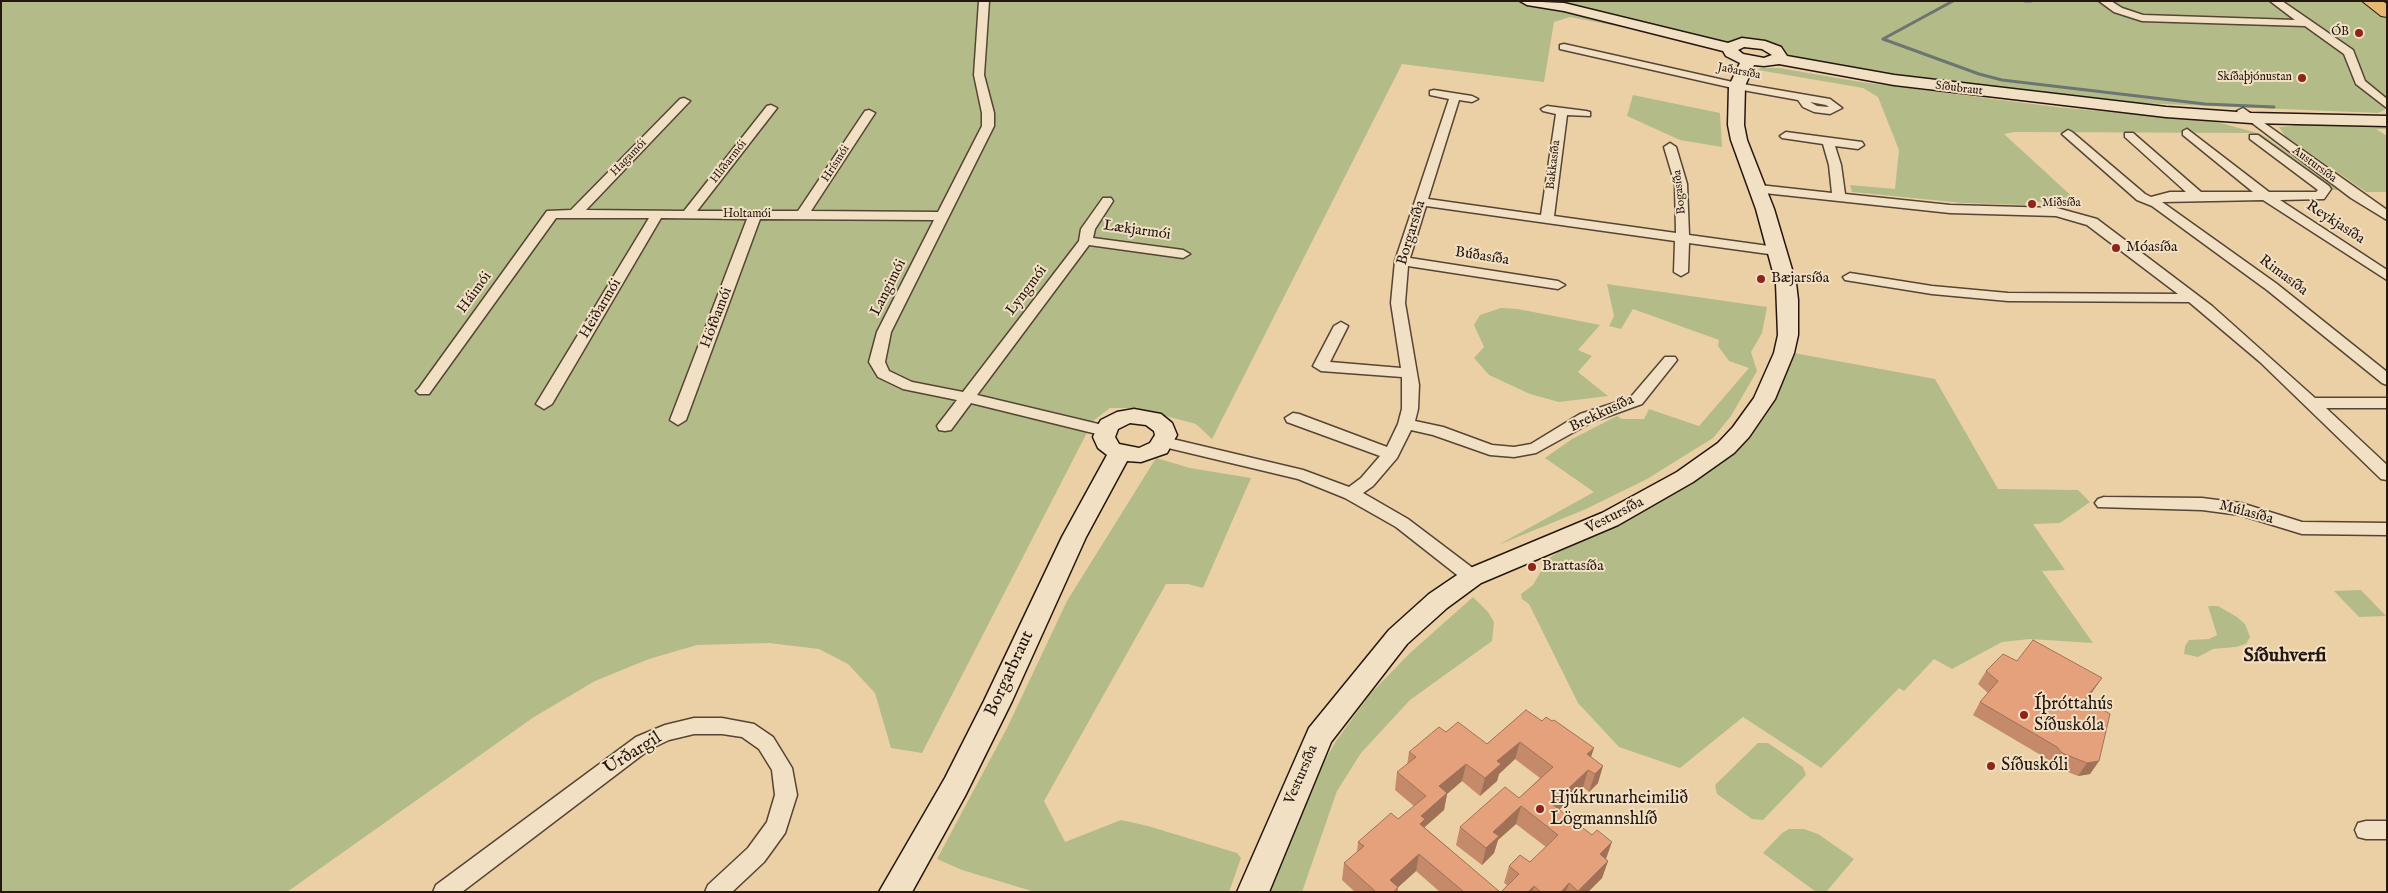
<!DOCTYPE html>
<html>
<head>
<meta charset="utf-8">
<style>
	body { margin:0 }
	#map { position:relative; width:2388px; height:893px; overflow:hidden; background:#ebd0a5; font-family:"IM FELL English",serif }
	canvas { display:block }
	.frame { position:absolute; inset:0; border:2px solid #25160f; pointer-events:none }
</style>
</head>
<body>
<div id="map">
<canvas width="2388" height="893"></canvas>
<div class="frame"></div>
</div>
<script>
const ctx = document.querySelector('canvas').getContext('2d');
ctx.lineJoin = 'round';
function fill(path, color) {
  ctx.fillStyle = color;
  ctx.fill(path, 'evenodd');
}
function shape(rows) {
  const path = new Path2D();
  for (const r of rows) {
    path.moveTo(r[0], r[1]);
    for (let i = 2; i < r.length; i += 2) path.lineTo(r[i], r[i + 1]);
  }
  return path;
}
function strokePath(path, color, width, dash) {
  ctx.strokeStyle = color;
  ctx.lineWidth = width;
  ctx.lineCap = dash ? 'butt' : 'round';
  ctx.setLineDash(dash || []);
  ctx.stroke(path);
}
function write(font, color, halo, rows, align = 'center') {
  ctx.font = font + ' "IM FELL English",serif';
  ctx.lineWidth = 4;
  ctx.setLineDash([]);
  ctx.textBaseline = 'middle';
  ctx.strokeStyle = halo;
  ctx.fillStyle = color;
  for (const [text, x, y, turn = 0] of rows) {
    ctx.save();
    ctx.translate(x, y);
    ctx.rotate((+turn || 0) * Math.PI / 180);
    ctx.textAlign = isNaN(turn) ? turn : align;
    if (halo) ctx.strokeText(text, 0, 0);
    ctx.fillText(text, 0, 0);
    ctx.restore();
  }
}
fill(shape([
	[1,1,2387,1,2387,106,2383,106,2385,110,2378,113,2115,102,1919,81,1736,45,1710,49,1642,31,1570,17,1554,22,1544,82,1402,64,1212,439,1196,424,1135,408,1110,408,1093,421,922,753,891,748,875,693,848,664,819,649,769,643,697,645,649,659,595,681,534,717,287,892,1,892],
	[1760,68,1779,68,1861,82,2056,107,2217,122,2261,134,2341,190,2333,190,2252,133,2014,132,2004,134,2077,201,2049,205,2041,202,2026,202,2025,205,1963,203,1852,192,1850,185,1895,189,1899,150,1878,97,1863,88,1758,70],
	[1633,95,1720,113,1722,147,1680,140,1627,116],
	[2297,121,2387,122,2387,129,2376,129,2387,136,2387,192,2366,192,2285,136,2279,127,2293,126],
	[1607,284,1767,307,1762,333,1751,352,1757,371,1731,416,1713,438,1647,479,1586,509,1498,545,1594,492,1545,458,1572,439,1617,416,1622,419,1644,419,1649,409,1699,426,1749,368,1729,361,1718,346,1719,340,1633,309,1621,329,1609,326,1614,316],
	[1501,308,1518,309,1600,325,1578,350,1592,356,1578,372,1608,396,1559,402,1530,394,1489,375,1474,358,1484,347,1474,325,1480,315],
	[1794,353,1935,379,1998,489,2078,490,2090,502,2060,523,2033,524,2065,570,2042,571,2093,643,2030,639,2002,642,1952,669,1934,659,1904,691,1899,688,1821,768,1743,717,1680,768,1619,747,1578,703,1529,604,1522,599,1521,594,1533,585,1548,559,1570,544,1726,457,1771,407],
	[1156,458,1190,468,1251,478,1203,588,1188,584,1166,584,1044,801,1065,842,1121,820,1148,826,1237,853,1241,858,1229,892,1035,892,962,870,937,859,1007,728,1067,601],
	[2361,590,2386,616,2359,617,2334,591],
	[1473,597,1488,612,1494,622,1492,641,1410,700,1361,753,1337,791,1302,892,1269,892,1306,793,1336,741,1371,693,1410,653],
	[2208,606,2218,606,2237,617,2245,624,2250,637,2246,644,2236,647,2213,649,2198,657,2184,654,2185,646,2189,640,2209,639,2217,635],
	[1758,743,1768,743,1803,767,1806,775,1763,820,1752,819,1717,794,1715,785],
	[1789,829,1804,829,1818,834,1854,859,1826,892,1816,892,1763,853,1782,833]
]), '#b3bc89');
strokePath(shape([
	[2025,1,2031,1],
	[1883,39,1979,74,2002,80,2205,104,2274,107],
	[1883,39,1953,1]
]), '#6c7570', 3);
const street = shape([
	[979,1,989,1,984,75,994,113,994,126,891,332,885,362,889,371,912,382,963,392,1079,241,1081,229,1103,198,1111,198,1113,201,1095,229,1093,238,1183,250,1190,254,1183,258,1089,245,977,395,1111,427,1113,431,1111,435,1105,436,971,403,951,430,945,431,939,430,937,426,957,400,903,389,878,377,869,362,877,332,934,220,760,219,686,420,678,425,670,420,747,219,661,218,552,404,544,409,536,404,649,218,556,218,429,394,419,394,416,391,419,388,547,211,571,210,680,99,684,98,690,101,586,210,684,211,767,106,771,105,777,108,697,211,798,211,865,111,869,110,875,113,811,211,938,212,982,126,982,113,974,75,979,1],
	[2099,1,2111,1,2122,8,2143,15,2295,20,2270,1,2282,1,2353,50,2365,81,2387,99,2387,108,2356,84,2344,54,2305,26,2142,21,2114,12,2099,1],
	[1564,44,1737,83,1830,99,1842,108,1830,114,1814,112,1803,107,1798,100,1737,89,1560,49,1560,45,1564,44],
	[1810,102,1826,105,1829,107,1817,106,1810,102],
	[1434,90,1472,96,1478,99,1472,102,1459,100,1428,199,1541,215,1556,114,1543,111,1541,109,1547,106,1586,111,1590,112,1590,116,1567,115,1554,216,1676,233,1675,184,1664,147,1670,143,1676,147,1687,184,1689,235,1776,247,1783,251,1776,255,1689,243,1688,272,1681,276,1674,272,1675,241,1426,206,1410,258,1558,281,1565,285,1558,289,1408,266,1405,303,1419,385,1418,409,1415,421,1443,427,1492,445,1514,447,1531,444,1580,414,1630,398,1665,357,1675,357,1677,360,1642,404,1592,422,1536,453,1514,457,1490,455,1433,435,1411,430,1397,458,1373,486,1363,493,1408,519,1478,572,1481,577,1478,582,1472,584,1466,582,1396,527,1345,498,1298,479,1164,447,1158,446,1156,442,1158,438,1164,437,1303,470,1349,487,1361,478,1380,456,1287,422,1285,418,1293,413,1299,414,1387,447,1398,424,1402,409,1402,377,1321,371,1313,366,1334,326,1341,322,1348,326,1330,362,1401,368,1391,303,1395,261,1449,99,1430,95,1430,91,1434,90],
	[2243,108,2387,210,2387,220,2351,198,2239,113,2237,111,2243,108],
	[2187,129,2269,192,2316,192,2318,190,2250,139,2250,135,2258,135,2329,186,2331,189,2324,199,2280,200,2387,270,2387,280,2263,200,2162,202,2277,284,2387,372,2387,385,2382,383,2267,290,2152,206,2137,200,2062,134,2068,130,2072,132,2145,194,2151,197,2170,192,2186,192,2125,137,2125,133,2133,133,2201,192,2253,192,2183,135,2183,131,2187,129],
	[1786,132,1862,142,1864,145,1858,149,1835,146,1841,165,1845,194,1950,205,2057,208,2097,219,2212,306,2315,398,2387,398,2387,408,2326,408,2387,465,2387,480,2381,479,2260,362,2189,302,2008,301,1932,294,1845,280,1843,277,1850,273,1932,286,2008,293,2178,294,2087,225,2056,216,1950,213,1755,192,1753,189,1755,186,1759,185,1832,193,1829,165,1823,144,1782,138,1780,136,1786,132],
	[2104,497,2202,498,2241,503,2302,522,2387,523,2387,535,2302,534,2240,515,2202,510,2098,507,2095,503,2098,499,2104,497],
	[694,718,722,718,754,724,773,737,792,768,797,795,785,833,764,862,732,892,705,892,708,885,748,848,767,822,775,795,772,770,759,749,742,737,722,734,694,734,669,740,650,749,462,892,433,892,436,885,636,737,665,725,694,718],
	[2366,821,2387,821,2387,839,2366,839,2358,837,2355,830,2358,823,2366,821]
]);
const secondary = shape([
	[1520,1,1564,3,1728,43,1742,38,1765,41,1781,47,1787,56,1894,75,2166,107,2251,113,2387,116,2387,126,2251,123,2166,117,1894,85,1779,64,1764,66,1754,65,1745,86,1744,125,1747,140,1774,209,1796,283,1798,300,1798,335,1794,353,1775,399,1749,437,1734,453,1693,482,1618,525,1481,583,1447,608,1407,644,1331,742,1269,892,1237,892,1309,728,1389,630,1429,594,1463,571,1602,513,1677,472,1718,443,1733,427,1754,398,1774,353,1778,335,1776,283,1756,209,1731,140,1728,125,1729,86,1740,63,1726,56,1723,51,1564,11,1527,5,1520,1],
	[1744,47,1762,49,1772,55,1764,58,1743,54,1738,50,1744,47],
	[1134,409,1161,414,1172,423,1177,435,1167,453,1141,462,1127,461,1086,537,1012,701,965,796,912,892,879,892,945,778,984,701,1062,537,1107,455,1098,448,1093,437,1098,425,1101,420,1117,412,1134,409],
	[1130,423,1146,425,1154,431,1155,435,1150,443,1139,448,1119,444,1115,437,1118,429,1130,423]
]);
const highway = shape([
	[2362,1,2382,1,2387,4,2387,17,2381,16,2362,1]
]);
strokePath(street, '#564434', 3);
strokePath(secondary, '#25160f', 3);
strokePath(highway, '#25160f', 2);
fill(street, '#f2e0c4');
fill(secondary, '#f2e0c4');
fill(highway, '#e6b872');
fill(shape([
	[2017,661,2093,691,2086,700,2099,761,2090,774,2078,776,2053,766,2049,760,1973,715,1980,702,1988,693,1978,684,1986,671],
	[1526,710,1591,757,1598,783,1589,792,1583,787,1559,810,1608,861,1602,878,1588,892,1501,892,1507,885,1504,883,1509,866,1530,862,1546,847,1516,824,1498,840,1494,853,1482,865,1456,845,1460,827,1519,798,1540,778,1515,759,1499,774,1497,781,1480,796,1462,781,1447,794,1444,810,1424,827,1500,892,1440,892,1416,871,1398,887,1398,892,1355,892,1342,880,1344,863,1357,852,1358,842,1398,819,1414,806,1395,790,1397,772,1407,765,1409,752,1446,732,1487,744]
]), '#c58a6a');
fill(shape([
	[2102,678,2093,691,2076,713,2085,699],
	[1520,742,1515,759,1499,774,1497,781,1480,796,1485,778,1497,761],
	[1594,748,1588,766,1587,754],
	[2099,761,2090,774,2078,776,2087,763],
	[1466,764,1462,781,1447,794,1444,810,1418,833,1421,816,1439,786],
	[1603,766,1598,783,1589,792,1595,774],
	[1588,770,1583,787,1547,821,1552,804],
	[1521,806,1516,824,1498,840,1494,853,1482,865,1486,848,1493,832],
	[1612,842,1606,859,1594,872,1600,854],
	[1419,854,1416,871,1393,892,1390,880],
	[1608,861,1602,878,1588,892,1578,892],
	[1569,883,1566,892,1561,892],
	[1534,886,1532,892,1528,892]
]), '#a07156');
const building = shape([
	[2033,640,2102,678,2085,699,2110,714,2099,761,2087,763,2062,753,2057,747,1980,702,1998,681,1986,671,2003,654,2017,661,2033,640],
	[1526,710,1542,721,1546,717,1552,721,1554,720,1594,748,1587,754,1603,766,1595,774,1588,770,1552,804,1592,835,1597,830,1612,842,1600,854,1608,861,1578,891,1569,883,1561,892,1541,892,1534,886,1528,892,1501,892,1519,874,1509,866,1520,855,1530,862,1558,835,1521,806,1493,832,1499,836,1486,848,1460,827,1505,787,1519,798,1553,767,1520,742,1497,761,1501,764,1485,778,1466,764,1439,786,1447,793,1421,816,1425,819,1420,824,1500,892,1464,892,1419,854,1390,880,1398,887,1394,892,1376,892,1344,863,1364,846,1358,842,1391,813,1398,819,1426,796,1397,772,1416,757,1409,752,1439,727,1446,732,1458,722,1487,744,1526,710]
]);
fill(building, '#e5a17b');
strokePath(building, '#a07156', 1);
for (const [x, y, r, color] of [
	[2359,33,5,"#8f2418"],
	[2302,78,5,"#8f2418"],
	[2032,204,5,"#8f2418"],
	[2116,248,5,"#8f2418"],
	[1761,279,5,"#8f2418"],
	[1532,567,5,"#8f2418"],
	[2024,715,5,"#8f2418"],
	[1991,766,5,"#8f2418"],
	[1540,809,5,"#8f2418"]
]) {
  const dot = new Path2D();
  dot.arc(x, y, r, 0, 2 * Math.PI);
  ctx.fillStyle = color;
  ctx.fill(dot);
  strokePath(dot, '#f2e0c4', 2);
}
write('12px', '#25160f', '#f2e0c4', [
	["ÓB",2349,33],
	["Skíðaþjónustan",2292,78],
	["Miðsíða",2042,204,"left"]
], 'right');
write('12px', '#25160f', '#f2e0c4', [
	["Jaðarsíða",1739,72,11],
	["Síðubraut",1959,89,7],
	["Hagamói",629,158,-46],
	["Hlíðarmói",729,162,-52],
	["Hrísmói",836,164,-57],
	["Bakkasíða",1554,165,-83],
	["Austursíða",2314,165,36],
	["Bogasíða",1680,192,-96],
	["Holtamói",747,215]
]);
write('15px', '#25160f', '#f2e0c4', [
	["Reykjasíða",2335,223,33],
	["Lækjarmói",1137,231,8],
	["Borgarsíða",1412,233,-73],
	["Búðasíða",1482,257,9],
	["Rimasíða",2283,276,37],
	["Langimói",889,288,-63],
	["Lyngmói",1027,291,-53],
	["Háimói",475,293,-54],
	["Heiðarmói",601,309,-59],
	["Höfðamói",717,318,-69],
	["Brekkusíða",1602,414,-25],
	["Múlasíða",2246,513,15],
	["Vestursíða",1615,516,-27],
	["Vestursíða",1302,775,-67]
]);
write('15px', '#25160f', '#f2e0c4', [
	["Móasíða",2126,248],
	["Bæjarsíða",1771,279],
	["Brattasíða",1542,567]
], 'left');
write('18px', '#25160f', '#f2e0c4', [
	["Borgarbraut",1010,674,-65],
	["Urðargil",633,754,-32]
]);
write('18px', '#25160f', '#f2e0c4', [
	["Íþróttahús",2034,705],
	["Síðuskóla",2034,726],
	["Síðuskóli",2001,766],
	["Hjúkrunarheimilið",1550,799],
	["Lögmannshlíð",1550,820]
], 'left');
write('bold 20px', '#25160f', '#f2e0c4', [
	["Síðuhverfi",2285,657]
]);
</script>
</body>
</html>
